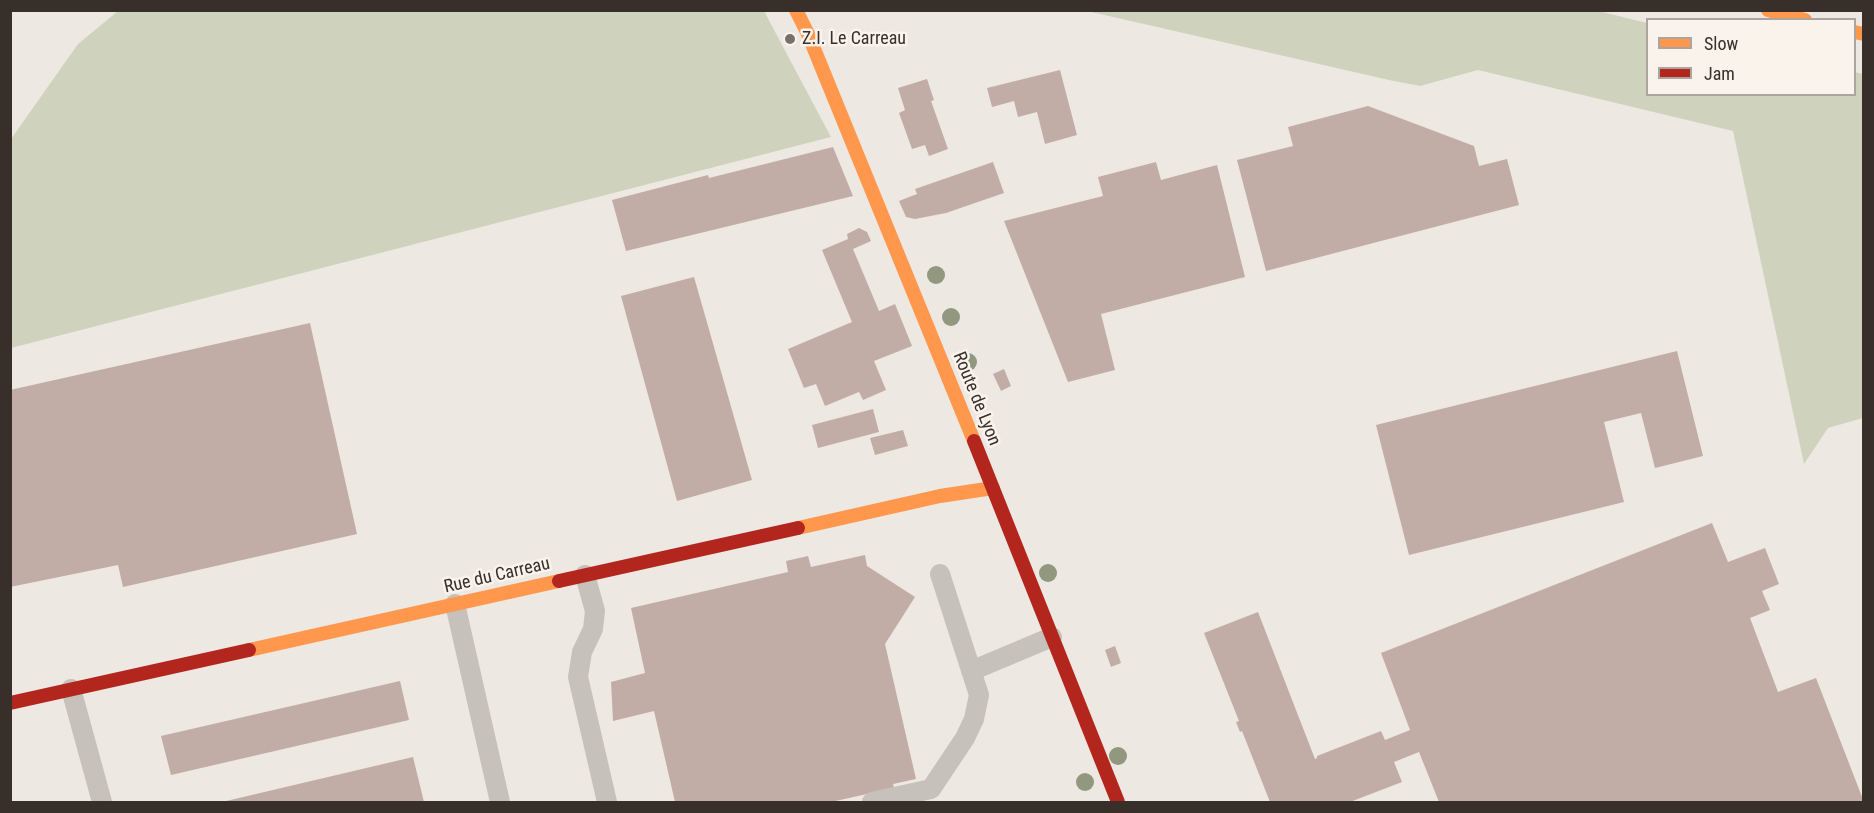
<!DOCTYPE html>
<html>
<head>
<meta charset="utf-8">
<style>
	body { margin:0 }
	#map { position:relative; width:1874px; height:813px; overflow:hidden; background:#eee8e2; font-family:"Roboto Condensed",sans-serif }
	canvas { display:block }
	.frame { position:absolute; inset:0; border:12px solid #382e2a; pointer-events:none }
	.legend { position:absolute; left:1646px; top:18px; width:210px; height:78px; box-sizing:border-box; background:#faf3eb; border:2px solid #aca49e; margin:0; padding:8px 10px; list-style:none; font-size:18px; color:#382e2a }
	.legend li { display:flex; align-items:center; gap:12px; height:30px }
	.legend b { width:30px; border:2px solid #aca49e }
</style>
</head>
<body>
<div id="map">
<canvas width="1874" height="813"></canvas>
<div class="frame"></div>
<ul class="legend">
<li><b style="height:8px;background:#ff974d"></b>Slow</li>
<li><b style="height:8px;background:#b3261e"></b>Jam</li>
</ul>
</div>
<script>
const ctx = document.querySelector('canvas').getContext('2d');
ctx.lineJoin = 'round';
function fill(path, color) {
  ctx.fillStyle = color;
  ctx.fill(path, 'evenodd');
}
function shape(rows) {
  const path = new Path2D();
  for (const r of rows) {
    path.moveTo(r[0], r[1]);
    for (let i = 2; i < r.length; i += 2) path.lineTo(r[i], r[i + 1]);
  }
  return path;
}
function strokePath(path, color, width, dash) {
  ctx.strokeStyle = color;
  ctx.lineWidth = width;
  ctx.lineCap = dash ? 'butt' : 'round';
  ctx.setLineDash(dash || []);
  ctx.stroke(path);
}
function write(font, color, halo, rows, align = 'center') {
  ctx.font = font + ' "Roboto Condensed",sans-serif';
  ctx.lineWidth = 5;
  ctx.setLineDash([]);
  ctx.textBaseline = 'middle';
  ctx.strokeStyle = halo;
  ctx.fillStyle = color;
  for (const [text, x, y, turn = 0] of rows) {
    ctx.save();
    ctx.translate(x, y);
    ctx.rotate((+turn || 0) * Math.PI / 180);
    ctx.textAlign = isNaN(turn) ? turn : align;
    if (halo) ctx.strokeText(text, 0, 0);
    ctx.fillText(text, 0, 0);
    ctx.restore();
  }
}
fill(shape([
	[118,11,764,11,831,137,11,348,11,139,78,44],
	[1087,11,1598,11,1647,23,1648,94,1854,94,1855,72,1863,74,1863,418,1828,428,1804,464,1733,131,1478,70,1420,86,1389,80]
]), '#cfd3bd');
fill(shape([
	[1060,70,1077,135,1045,144,1037,112,1018,117,1014,101,992,107,987,88],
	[927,79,934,100,931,101,948,149,929,156,925,145,912,149,899,113,905,110,898,88],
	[1368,106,1474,146,1479,166,1507,159,1519,205,1266,271,1237,160,1293,146,1288,127],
	[833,147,853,196,626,251,612,200,708,175,709,178],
	[993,162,1004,193,946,213,915,219,906,217,899,201,917,194,915,189],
	[1156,162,1161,180,1217,165,1245,277,1101,314,1115,370,1068,382,1004,221,1103,196,1098,177],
	[859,228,867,232,871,241,853,249,879,311,895,304,912,346,874,361,886,390,863,400,859,392,825,406,816,384,804,388,788,349,852,322,822,250,848,239,847,234],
	[694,277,752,480,677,501,621,296],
	[310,323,357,534,123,587,118,565,10,587,10,390],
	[1677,351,1703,456,1655,468,1641,413,1604,422,1624,502,1409,555,1376,425],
	[1004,369,1011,386,1001,391,993,374],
	[873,409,879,432,818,448,812,425],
	[903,430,908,446,875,455,870,438],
	[1712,523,1728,562,1765,548,1779,584,1762,591,1770,610,1750,618,1778,692,1816,678,1864,802,1439,802,1419,752,1394,762,1402,782,1350,802,1270,802,1242,731,1240,732,1236,722,1239,721,1204,633,1258,612,1315,759,1317,758,1317,756,1381,731,1385,740,1410,730,1381,653],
	[865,555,867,566,915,597,885,644,916,779,893,784,894,788,831,802,675,802,654,711,613,721,611,682,645,673,631,608,788,572,786,561,808,556,811,567],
	[1115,646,1121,663,1111,667,1105,650],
	[400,681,409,720,171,775,161,736],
	[413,757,424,802,222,802]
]), '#c1ada5');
strokePath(shape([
	[585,575,595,611,593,629,582,652,578,677,607,802],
	[455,604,500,802],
	[971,671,1052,637],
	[71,689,102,802],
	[872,802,931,789,965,738,974,719,979,695,940,574]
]), '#c7c1bb', 20);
strokePath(shape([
	[796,10,808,34,974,441],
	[1768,10,1805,20],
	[1854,32,1864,34],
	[798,528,940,496,993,488],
	[249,650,559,581]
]), '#ff974d', 14);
strokePath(shape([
	[974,441,1118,802],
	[559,581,798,528],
	[10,703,249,650]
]), '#b3261e', 14);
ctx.fillStyle = '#92977f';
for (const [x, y] of [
	[936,275],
	[951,317],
	[968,362],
	[1048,573],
	[1118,756],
	[1085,782]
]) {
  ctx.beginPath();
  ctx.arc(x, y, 9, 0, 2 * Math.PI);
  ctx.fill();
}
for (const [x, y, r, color] of [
	[790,39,6,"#786f6a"]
]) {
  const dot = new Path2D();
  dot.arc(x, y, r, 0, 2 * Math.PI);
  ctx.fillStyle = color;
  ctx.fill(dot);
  strokePath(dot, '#faf3eb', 2);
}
write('18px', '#382e2a', '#faf3eb', [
	["Z.I. Le Carreau",802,39]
], 'left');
write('18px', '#382e2a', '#faf3eb', [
	["Route de Lyon",976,399,68],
	["Rue du Carreau",497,576,-13]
]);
</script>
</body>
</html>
